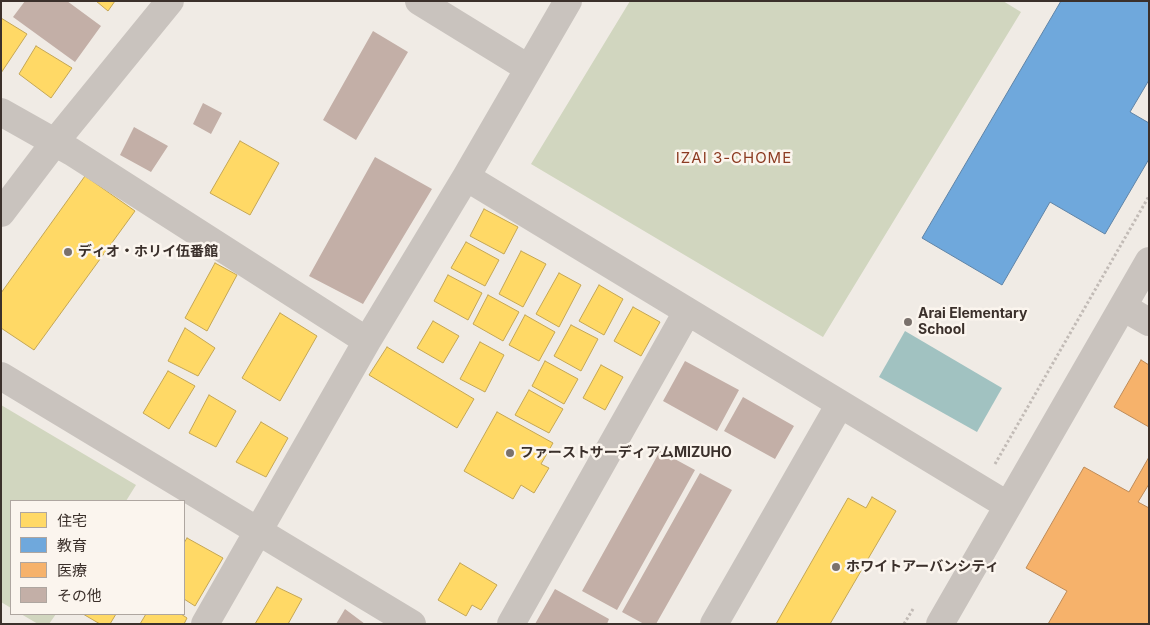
<!DOCTYPE html>
<html>
<head>
<meta charset="utf-8">
<style>
	body { margin:0 }
	#map { position:relative; width:1150px; height:625px; overflow:hidden; background:#f0ebe5; font-family:Inter,"Noto Sans JP",sans-serif }
	canvas { display:block }
	.frame { position:absolute; inset:0; border:2px solid #3b302b; pointer-events:none }
	.legend { position:absolute; left:10px; top:500px; width:175px; height:115px; box-sizing:border-box; background:#fbf5ee; border:1px solid #aea6a0; margin:0; padding:6px 9px; list-style:none; font-size:15px; color:#3b302b }
	.legend li { display:flex; align-items:center; gap:10px; height:25px }
	.legend b { width:25px; border:1px solid #aea6a0 }
</style>
</head>
<body>
<div id="map">
<canvas width="1150" height="625"></canvas>
<div class="frame"></div>
<ul class="legend">
<li><b style="height:14px;background:#ffd966"></b>住宅</li>
<li><b style="height:14px;background:#6fa8dc"></b>教育</li>
<li><b style="height:14px;background:#f6b26b"></b>医療</li>
<li><b style="height:14px;background:#c3afa7"></b>その他</li>
</ul>
</div>
<script>
const ctx = document.querySelector('canvas').getContext('2d');
ctx.lineJoin = 'round';
function fill(path, color) {
  ctx.fillStyle = color;
  ctx.fill(path, 'evenodd');
}
function shape(rows) {
  const path = new Path2D();
  for (const r of rows) {
    path.moveTo(r[0], r[1]);
    for (let i = 2; i < r.length; i += 2) path.lineTo(r[i], r[i + 1]);
  }
  return path;
}
function strokePath(path, color, width, dash) {
  ctx.strokeStyle = color;
  ctx.lineWidth = width;
  ctx.lineCap = dash ? 'butt' : 'round';
  ctx.setLineDash(dash || []);
  ctx.stroke(path);
}
function write(font, color, halo, rows, align = 'center') {
  ctx.font = font + ' Inter,"Noto Sans JP",sans-serif';
  ctx.lineWidth = 5;
  ctx.setLineDash([]);
  ctx.textBaseline = 'middle';
  ctx.strokeStyle = halo;
  ctx.fillStyle = color;
  for (const [text, x, y, turn = 0] of rows) {
    ctx.save();
    ctx.translate(x, y);
    ctx.rotate((+turn || 0) * Math.PI / 180);
    ctx.textAlign = isNaN(turn) ? turn : align;
    if (halo) ctx.strokeText(text, 0, 0);
    ctx.fillText(text, 0, 0);
    ctx.restore();
  }
}
fill(shape([
	[630,1,1003,1,1021,12,823,337,531,164],
	[1,405,136,485,126,501,11,501,11,608,1,602],
	[21,614,56,614,49,624,38,624]
]), '#d1d6bf');
fill(shape([
	[905,331,1002,388,977,432,879,377]
]), '#a1c2c1');
const homes = shape([
	[96,1,115,1,108,11,96,1],
	[1,18,27,34,1,73,1,18],
	[36,46,72,68,51,98,19,74,36,46],
	[240,141,279,163,250,215,210,193,240,141],
	[85,176,135,211,34,350,1,328,1,293,85,176],
	[484,209,518,227,504,254,470,236,484,209],
	[466,242,499,260,485,286,451,268,466,242],
	[521,251,546,264,523,307,499,294,521,251],
	[215,263,237,275,207,331,185,318,215,263],
	[559,273,581,285,559,327,536,314,559,273],
	[448,275,482,293,468,320,434,301,448,275],
	[599,285,623,299,604,335,579,321,599,285],
	[488,295,519,312,503,341,473,324,488,295],
	[633,307,660,322,641,356,614,341,633,307],
	[280,313,317,336,280,401,242,378,280,313],
	[525,315,555,332,539,361,509,345,525,315],
	[433,321,459,336,443,363,417,348,433,321],
	[571,325,598,339,581,371,554,356,571,325],
	[185,328,215,348,198,376,168,361,185,328],
	[480,342,504,355,485,392,460,379,480,342],
	[387,347,474,399,457,428,369,375,387,347],
	[545,361,578,379,564,404,532,386,545,361],
	[601,365,623,377,605,410,583,398,601,365],
	[168,371,195,386,169,429,143,413,168,371],
	[529,390,563,409,549,433,515,415,529,390],
	[209,395,236,411,216,447,189,433,209,395],
	[497,412,553,443,541,464,549,468,534,493,521,485,513,499,464,471,497,412],
	[261,422,288,438,266,477,236,462,261,422],
	[872,497,896,511,830,624,776,624,848,498,866,508,872,497],
	[187,538,223,558,195,606,184,599,184,543,187,538],
	[460,563,497,585,481,610,472,605,466,616,438,600,460,563],
	[277,587,302,599,288,624,255,624,277,587],
	[83,614,116,614,110,624,100,624,83,614],
	[146,614,181,614,187,618,184,624,140,624,146,614]
]);
fill(homes, '#ffd966');
strokePath(homes, '#c4a654', 1);
const schools = shape([
	[1061,1,1149,1,1149,80,1130,112,1149,123,1149,159,1105,234,1050,202,1002,285,922,238,1061,1]
]);
fill(schools, '#6fa8dc');
strokePath(schools, '#5f84a7', 1);
const health = shape([
	[1141,360,1149,365,1149,427,1114,407,1141,360],
	[1149,457,1149,484,1138,502,1149,508,1149,624,1048,624,1067,591,1026,568,1084,467,1129,492,1149,457]
]);
fill(health, '#f6b26b');
strokePath(health, '#be8b58', 1);
fill(shape([
	[25,1,67,1,101,26,75,62,13,17],
	[373,31,408,52,356,140,323,120],
	[203,103,222,113,211,134,193,124],
	[134,127,168,146,151,172,120,155],
	[375,157,432,189,363,304,309,276],
	[685,361,739,390,717,431,663,401],
	[743,397,794,426,775,459,724,431],
	[660,451,695,470,617,610,582,591],
	[700,473,732,490,656,624,644,624,622,612],
	[555,589,609,619,607,624,535,624],
	[345,609,365,624,336,624]
]), '#c3afa7');
strokePath(shape([
	[995,464,1149,196],
	[904,624,913,609]
]), '#c2bbb6', 3, [2.5, 2.5]);
strokePath(shape([
	[419,1,528,68],
	[1,112,72,152,367,341],
	[466,177,1007,505],
	[1,213,55,142,170,1],
	[1123,307,1149,322],
	[1,376,412,624],
	[205,624,367,341,466,177,568,1],
	[511,624,687,312],
	[714,624,840,404],
	[940,624,1149,261]
]), '#c9c3be', 28);
for (const [x, y, r, color] of [
	[68,252,5,"#7a716c"],
	[908,322,5,"#7a716c"],
	[510,453,5,"#7a716c"],
	[836,567,5,"#7a716c"]
]) {
  const dot = new Path2D();
  dot.arc(x, y, r, 0, 2 * Math.PI);
  ctx.fillStyle = color;
  ctx.fill(dot);
  strokePath(dot, '#fbf5ee', 2);
}
write('bold 14px', '#3b302b', '#fbf5ee', [
	["ディオ・ホリイ伍番館",78,252],
	["Arai Elementary",918,314],
	["School",918,330],
	["ファーストサーディアムMIZUHO",520,453],
	["ホワイトアーバンシティ",846,567]
], 'left');
ctx.letterSpacing = '1px';
write('15px', '#8c3b22', '#fbf5ee', [
	["IZAI 3-CHOME",734,158]
]);
ctx.letterSpacing = '0px';
</script>
</body>
</html>
